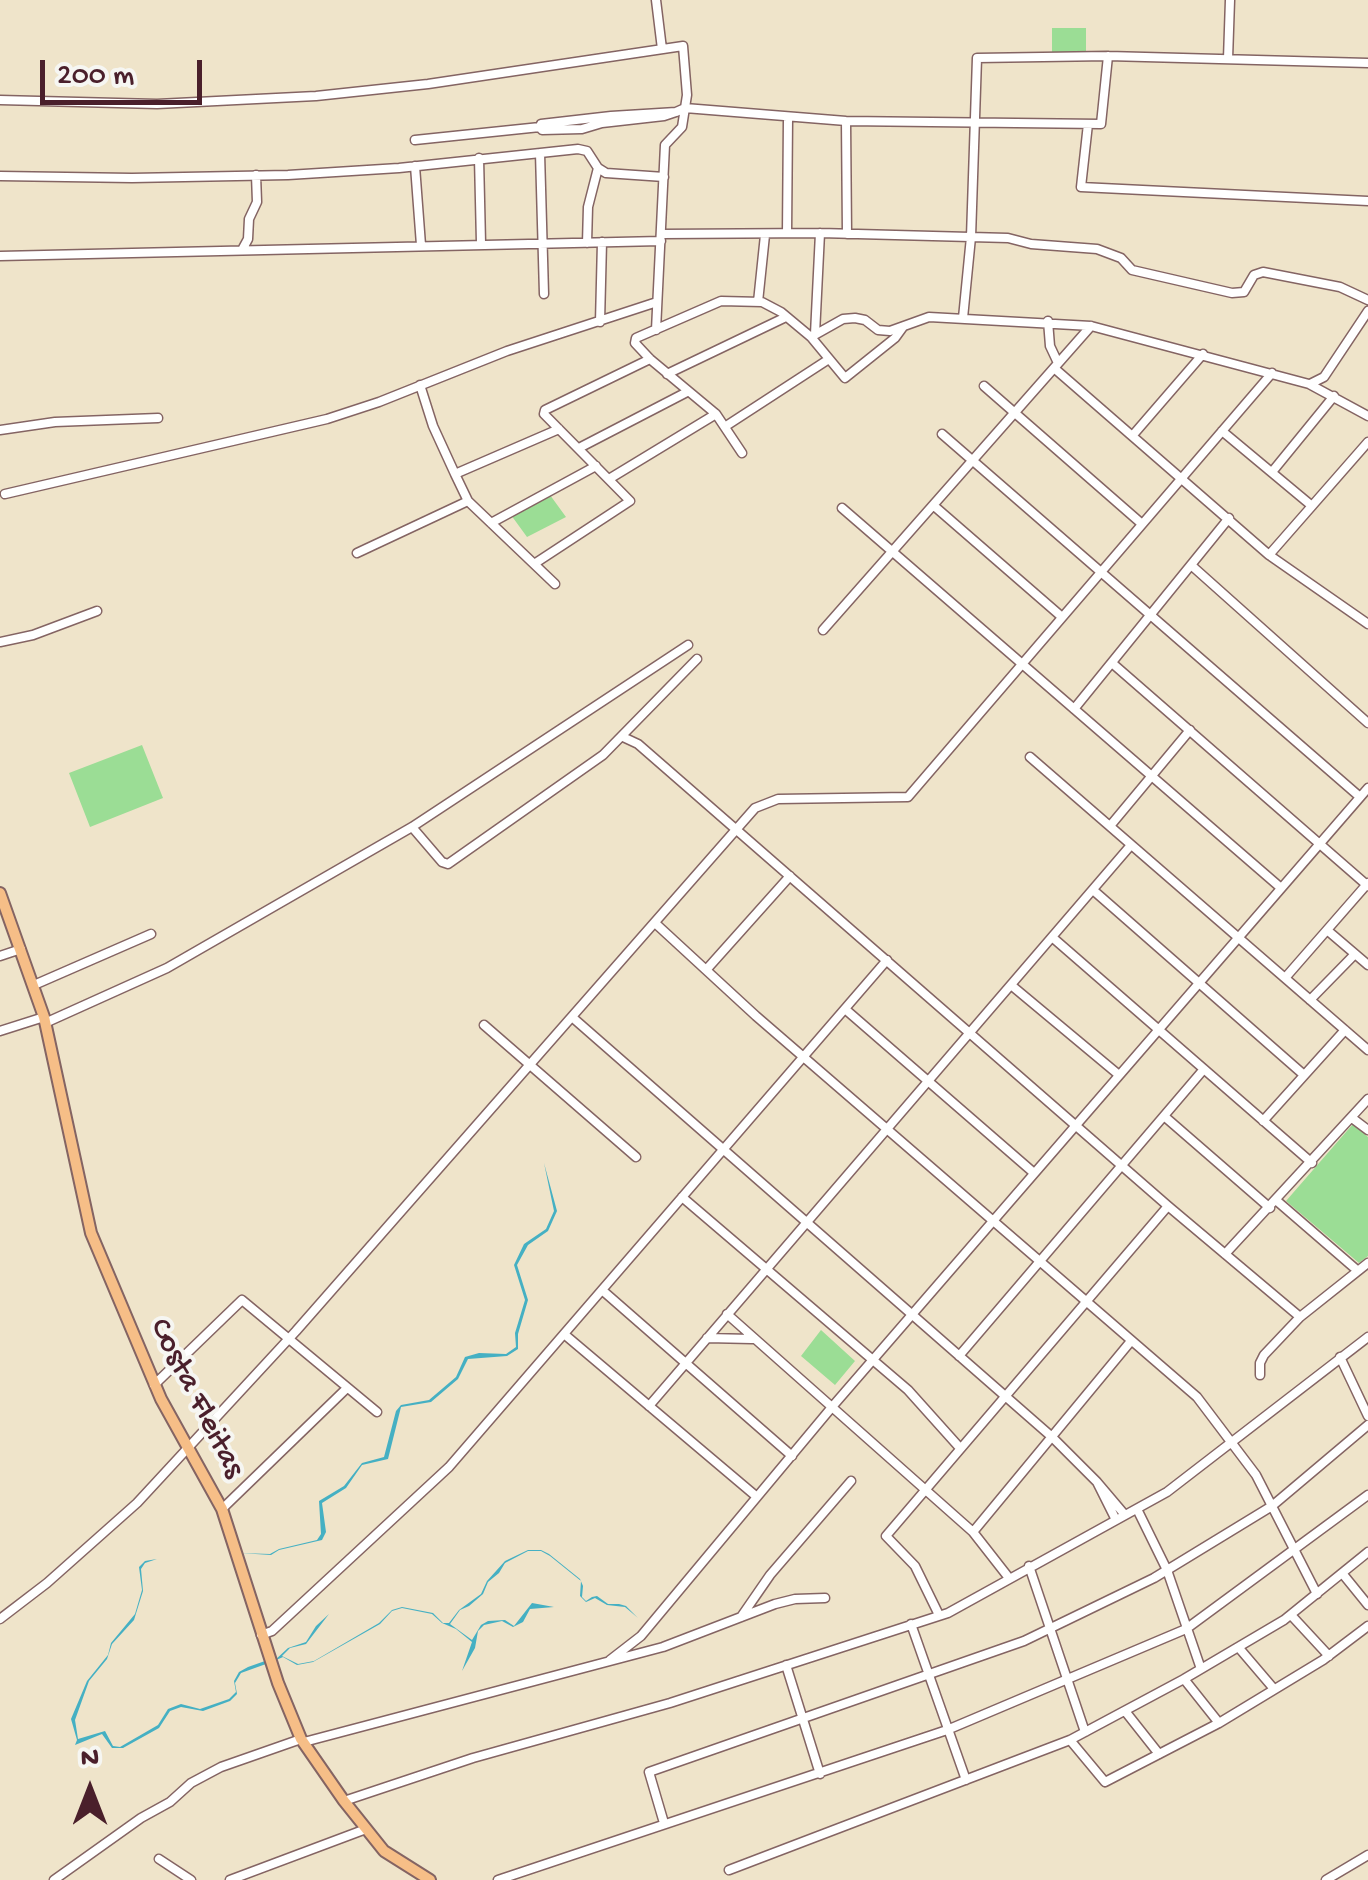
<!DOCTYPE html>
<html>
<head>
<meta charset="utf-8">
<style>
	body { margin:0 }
	#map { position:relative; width:1368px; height:1880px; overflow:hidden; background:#efe4ca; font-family:"Gochi Hand",sans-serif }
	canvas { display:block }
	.north { position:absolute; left:40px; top:1740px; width:100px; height:100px; -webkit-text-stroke:8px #f6f6f2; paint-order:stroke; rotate:0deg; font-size:28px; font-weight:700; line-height:40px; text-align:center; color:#4a1f2b }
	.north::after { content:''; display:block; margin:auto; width:35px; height:45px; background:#4a1f2b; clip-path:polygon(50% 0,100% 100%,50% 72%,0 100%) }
	.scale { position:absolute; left:40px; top:60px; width:162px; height:45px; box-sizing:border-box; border:5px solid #4a1f2b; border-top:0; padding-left:12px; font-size:30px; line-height:35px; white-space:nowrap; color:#4a1f2b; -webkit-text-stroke:8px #f6f6f2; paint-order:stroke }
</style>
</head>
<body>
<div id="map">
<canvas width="1368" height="1880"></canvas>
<div class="north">N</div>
<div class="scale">200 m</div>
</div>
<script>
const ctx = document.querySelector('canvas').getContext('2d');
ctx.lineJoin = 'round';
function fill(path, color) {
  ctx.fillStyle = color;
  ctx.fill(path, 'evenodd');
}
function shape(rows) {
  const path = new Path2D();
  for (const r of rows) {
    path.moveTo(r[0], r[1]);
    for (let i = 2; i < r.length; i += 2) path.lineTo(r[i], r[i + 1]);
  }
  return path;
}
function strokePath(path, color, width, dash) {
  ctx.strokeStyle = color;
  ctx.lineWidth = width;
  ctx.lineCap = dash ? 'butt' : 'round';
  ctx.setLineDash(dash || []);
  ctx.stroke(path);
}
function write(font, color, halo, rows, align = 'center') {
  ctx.font = font + ' "Gochi Hand",sans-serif';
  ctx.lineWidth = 8;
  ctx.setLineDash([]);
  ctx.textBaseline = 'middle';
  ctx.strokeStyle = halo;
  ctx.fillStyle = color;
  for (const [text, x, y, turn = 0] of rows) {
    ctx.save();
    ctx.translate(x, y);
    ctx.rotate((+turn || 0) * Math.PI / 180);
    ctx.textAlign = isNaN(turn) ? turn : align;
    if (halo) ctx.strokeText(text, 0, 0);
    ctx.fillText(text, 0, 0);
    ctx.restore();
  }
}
fill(shape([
	[1052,28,1086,28,1086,54,1052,54],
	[550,495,566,517,527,537,511,515],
	[142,745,163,798,90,827,69,773],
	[1353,1124,1368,1137,1368,1256,1359,1263,1286,1201],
	[821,1330,855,1361,835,1385,801,1356]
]), '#9bdd95');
fill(shape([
	[544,1163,557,1211,548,1231,528,1245,517,1265,528,1300,518,1334,518,1349,507,1356,468,1359,458,1379,431,1402,401,1407,388,1459,362,1465,346,1488,322,1503,326,1532,322,1540,279,1550,271,1555,240,1553,270,1554,279,1549,317,1540,321,1534,319,1501,344,1486,362,1463,384,1457,396,1411,401,1405,429,1400,456,1377,465,1357,479,1353,506,1354,516,1347,515,1333,525,1300,514,1265,524,1244,546,1229,554,1211],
	[528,1550,541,1550,549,1554,580,1579,583,1586,582,1597,586,1601,592,1597,597,1596,608,1604,619,1604,626,1606,638,1618,625,1607,607,1605,595,1598,586,1602,580,1596,581,1581,550,1556,541,1551,528,1551,505,1563,499,1573,488,1582,483,1594,469,1606,460,1610,450,1624,472,1640,481,1625,488,1621,505,1620,514,1626,532,1603,554,1607,530,1609,523,1622,513,1627,502,1621,484,1625,478,1631,475,1648,462,1671,472,1642,456,1629,442,1623,432,1614,402,1608,392,1611,380,1624,313,1662,297,1665,283,1657,274,1661,288,1648,306,1642,316,1626,329,1614,306,1644,290,1648,282,1656,298,1664,314,1661,379,1623,392,1610,402,1607,433,1613,443,1623,449,1623,459,1610,481,1594,487,1581,505,1561],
	[157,1559,145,1563,141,1569,143,1591,134,1620,112,1644,107,1659,89,1681,75,1720,78,1739,105,1731,113,1746,120,1747,158,1725,168,1709,181,1704,200,1709,229,1699,236,1692,234,1681,239,1672,248,1667,265,1661,266,1664,241,1673,235,1683,237,1694,230,1701,203,1711,181,1707,170,1711,159,1728,123,1748,112,1748,102,1734,75,1745,77,1740,71,1719,87,1681,108,1655,111,1643,135,1614,142,1590,139,1567,145,1561]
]), '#45b0c3');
const minor = shape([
	[656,0,662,49],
	[1228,59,1230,0],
	[0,100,157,104,316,96,428,84,683,46,687,95,682,127,665,145,656,330],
	[676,112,611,116,541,124,540,127,542,130,582,129,602,123,664,116,676,112,685,108,846,121,1101,124,1108,56],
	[846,121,847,234],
	[1088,124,1081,187,1368,201],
	[415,140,540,127],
	[540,153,544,294],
	[479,158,481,243],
	[415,166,421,245],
	[0,176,132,178,288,175,399,168,578,149,587,151,598,168,606,173,664,177],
	[787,233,788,119],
	[661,234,820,233,1008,238,1031,244,1097,249,1121,258,1132,270,1232,293,1244,292,1254,275,1263,272,1340,287,1368,300],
	[587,243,588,207,598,168],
	[242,250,248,239,249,219,257,202,256,175],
	[0,256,661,241],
	[758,302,765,235],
	[963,318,971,237,977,58,1108,56,1368,63],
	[1048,321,1050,346,1058,363],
	[600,322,602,242],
	[815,334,820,233],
	[811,337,843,319,855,318,865,320,878,330,890,331,929,317,1091,326,1309,384,1368,416],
	[1054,368,1269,555,1368,624],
	[667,374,786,317],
	[1310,384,1324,377,1368,311],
	[420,385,433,426,455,474],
	[984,386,1142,524],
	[726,426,829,359],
	[0,430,55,422,158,418],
	[1222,431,1312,506],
	[942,434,1360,797],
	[1133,435,1203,354],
	[579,448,687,392],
	[742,453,716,414,650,359,635,343,636,338,721,301,762,302,781,312,811,337,845,378,895,338,903,327],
	[1272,472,1334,396],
	[609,479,716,414],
	[5,494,327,419,379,402,507,351,657,302],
	[468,501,555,584],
	[933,505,1062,617],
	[842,508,1281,888],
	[491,523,596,466],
	[357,553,468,501,455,474,559,429],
	[1269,555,1368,442],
	[534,564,630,501,544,414,545,410,650,359],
	[1191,565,1368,723],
	[823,630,1091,326],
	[0,642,33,635,97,611],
	[1112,663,1368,886],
	[1074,709,1229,518],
	[623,737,638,744,1168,1206,1300,1317],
	[1030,757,1368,1050],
	[1110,826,1190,730],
	[412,827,442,862,448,864,603,755,697,659],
	[1093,890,1304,1075],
	[655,923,756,1016,1197,1397,1256,1475,1317,1594],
	[1327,930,1368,965],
	[1052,937,1312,1163],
	[0,956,21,949],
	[706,970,790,876],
	[1285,978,1368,883],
	[34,985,151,934],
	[1011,985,1119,1075],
	[1310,1000,1355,954],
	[845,1009,1034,1173],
	[572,1017,1052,1437,1097,1482],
	[45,1023,167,968,412,827,688,645],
	[484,1025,636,1157],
	[0,1031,44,1017],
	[1164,1116,1270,1208],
	[1352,1118,1368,1130],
	[1263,1121,1345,1030],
	[682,1197,908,1390,960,1448],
	[1277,1201,1358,1271],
	[1225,1254,1368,1099],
	[602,1290,792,1456],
	[727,1314,973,1532,1009,1578],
	[564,1334,757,1497],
	[707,1338,752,1339],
	[959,1356,1204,1069],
	[1340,1357,1368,1416],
	[1260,1375,1260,1363,1264,1355,1300,1317,1368,1263],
	[154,1385,242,1300,377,1412],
	[649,1406,1131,845],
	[222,1509,347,1388],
	[1137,1509,1167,1570,1201,1669],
	[1116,1520,1097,1482,1125,1515],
	[973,1532,1131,1341],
	[1029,1566,1085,1732],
	[1342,1573,1368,1605],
	[939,1615,915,1566,886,1536,1168,1206],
	[1291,1615,1329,1656],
	[741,1617,770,1575,851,1481],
	[0,1619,47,1583,137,1503,296,1331,755,808,778,799,908,797,1272,373],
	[911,1624,966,1780],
	[261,1635,272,1631,449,1467,887,960],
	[1239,1648,1274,1689],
	[610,1660,641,1636,832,1407,1368,788],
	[786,1665,820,1774],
	[1184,1679,1219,1723],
	[1125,1711,1159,1754],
	[1070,1740,1105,1782,1219,1723,1323,1660,1368,1626],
	[304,1742,663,1647,775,1604,795,1599,825,1598],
	[344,1801,473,1758,670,1703,948,1613,1167,1492,1368,1337],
	[664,1823,649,1772,1024,1641,1088,1610,1154,1578,1272,1506,1368,1425],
	[159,1859,191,1880],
	[729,1870,1070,1740,1184,1679,1284,1620,1368,1552],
	[54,1880,141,1818,170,1802,191,1783,221,1767,301,1739],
	[230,1880,366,1829],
	[498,1880,947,1730,1186,1629,1368,1495],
	[1326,1880,1368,1855]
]);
const major = shape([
	[0,893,44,1017,91,1233,161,1399,222,1509,278,1683,301,1739,344,1801,384,1851,430,1880]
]);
strokePath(minor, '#846463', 11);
strokePath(major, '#846463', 14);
strokePath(minor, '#fff', 8);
strokePath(major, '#f6be87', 10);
write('32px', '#4a1f2b', '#f6f6f2', [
	["Costa Fleitas",195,1399,63]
]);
</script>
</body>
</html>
